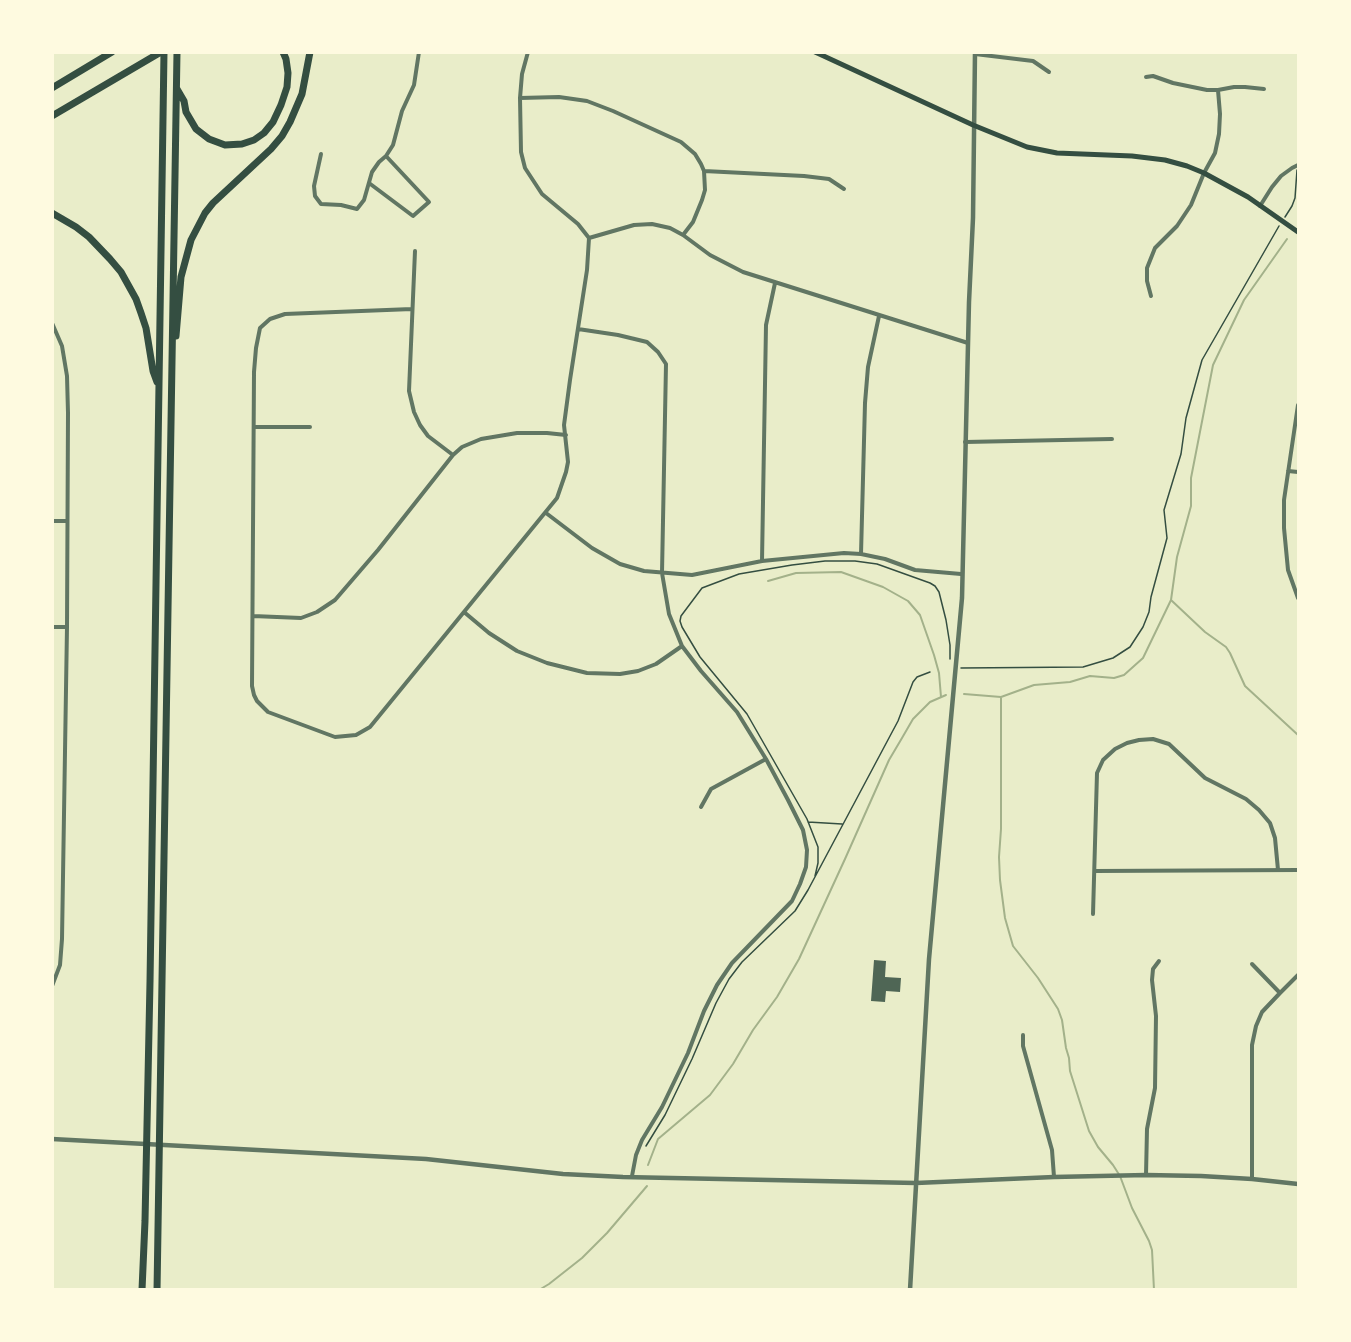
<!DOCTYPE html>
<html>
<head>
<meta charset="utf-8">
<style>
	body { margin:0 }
	#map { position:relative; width:1351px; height:1342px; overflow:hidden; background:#e9edc9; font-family:"IBM Plex Serif",serif }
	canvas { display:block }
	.frame { position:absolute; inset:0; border:54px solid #fefae0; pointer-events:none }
</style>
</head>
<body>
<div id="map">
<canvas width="1351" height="1342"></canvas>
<div class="frame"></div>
</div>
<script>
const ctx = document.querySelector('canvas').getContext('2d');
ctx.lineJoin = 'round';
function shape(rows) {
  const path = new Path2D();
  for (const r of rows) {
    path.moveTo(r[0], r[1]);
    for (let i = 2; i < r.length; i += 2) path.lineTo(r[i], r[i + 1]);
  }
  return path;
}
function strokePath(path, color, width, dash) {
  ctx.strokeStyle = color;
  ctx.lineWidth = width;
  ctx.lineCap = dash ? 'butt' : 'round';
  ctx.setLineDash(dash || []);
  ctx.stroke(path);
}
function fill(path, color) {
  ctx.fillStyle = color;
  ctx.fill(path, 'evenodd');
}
strokePath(shape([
	[768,581,796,573,841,572,883,587,908,601,920,615,934,655,939,673,941,697],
	[1171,600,1205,632,1226,647,1230,653,1245,686,1298,735],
	[964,694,1001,697,1034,685,1070,682,1090,676,1114,678,1124,675,1143,658,1171,600,1177,557,1191,506,1191,478,1213,365,1244,300,1287,239],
	[1001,697,1001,829,999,857,1000,880,1005,918,1013,946,1038,978,1058,1009,1062,1020,1066,1048,1069,1058,1070,1071,1089,1131,1098,1147,1113,1165,1120,1176,1132,1208,1149,1241,1152,1250,1154,1290],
	[648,1165,658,1139,710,1095,733,1064,753,1030,777,997,799,959,845,859,889,760,902,738,913,719,930,702,946,695],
	[539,1290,549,1284,582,1258,607,1233,647,1186]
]), '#a3b18a', 2);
fill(shape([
	[874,960,886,961,885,977,901,978,900,992,886,991,885,1002,871,1001]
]), '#4f6655');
strokePath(shape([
	[1285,217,1292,206,1295,198,1297,170],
	[961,668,1083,667,1113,658,1130,647,1143,627,1149,612,1151,597,1167,538,1164,510,1181,454,1186,418,1202,360,1279,226],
	[808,822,842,824],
	[815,876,818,863,818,847,807,819,747,714,700,657,682,627,680,621,681,616,702,588,739,574,792,565,825,561,855,561,877,564,930,583,935,586,939,592,946,620,950,645,950,659],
	[646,1146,665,1115,692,1059,716,1003,729,979,742,962,795,911,808,890,898,721,913,682,917,677,930,672]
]), '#344e41', 1.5);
strokePath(shape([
	[975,54,1033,61,1049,72],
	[1146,77,1153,76,1173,83,1207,90,1218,90,1234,87,1245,87,1264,89],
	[520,98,559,97,587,101,613,111,681,142,695,154,701,164,704,171,705,190,702,200,693,222,683,235],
	[321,154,314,186,315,196,321,204,341,205,357,209,364,200,372,172,379,162,386,156,393,145,402,111,414,85,419,52],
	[704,171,804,176,829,179,844,189],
	[369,183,413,216,429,202,386,156],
	[1260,206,1272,187,1281,176,1292,168,1298,165],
	[589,238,634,225,652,224,670,228,683,235,710,255,743,272,968,343],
	[415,251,409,391,414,412,420,425,428,436,453,455],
	[1151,296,1147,281,1147,268,1155,248,1177,226,1191,205,1204,173,1215,153,1219,134,1220,114,1218,90],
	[412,309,285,314,270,319,260,328,256,348,254,372,252,686,254,695,257,701,268,712,335,737,356,735,370,727,557,498,566,472,568,462,564,425,570,380,587,270,589,238,578,224,542,194,525,168,521,152,520,98,522,74,528,52],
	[52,323,62,346,67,376,68,413,67,627,62,939,60,965,52,986],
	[578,329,618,335,647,342,658,352,666,364,662,573,669,614,682,646,701,671,737,712,766,759,788,800,803,830,807,850,806,867,800,884,792,901,732,963,717,985,704,1011,688,1053,662,1107,642,1140,636,1155,632,1176],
	[1298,405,1284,500,1284,528,1288,570,1298,598],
	[255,427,310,427],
	[965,442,1112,439],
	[1288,471,1298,472],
	[546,513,592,548,620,564,644,571,692,575,762,561,844,553,861,554,885,559,915,570,961,574],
	[52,521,66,521],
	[861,554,865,403,868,367,879,316],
	[762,561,766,325,775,283],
	[464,612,489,633,517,651,547,663,587,673,620,674,638,671,656,664,682,646],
	[253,616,301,618,317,612,335,600,378,550,453,455,462,447,481,439,517,433,547,433,566,435],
	[52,627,67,627],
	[701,807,711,789,766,759],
	[1095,871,1298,870],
	[1093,914,1097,773,1103,760,1115,749,1127,743,1139,740,1153,739,1169,744,1205,778,1246,799,1259,810,1270,823,1275,838,1278,870],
	[1252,964,1280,993],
	[1023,1035,1023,1046,1052,1150,1054,1177],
	[1146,1175,1147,1129,1155,1088,1156,1016,1152,980,1153,969,1159,961],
	[1252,1179,1252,1045,1256,1026,1262,1012,1280,993,1298,975]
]), '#617663', 4);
strokePath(shape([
	[52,1139,426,1159,563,1174,623,1177,916,1183,1054,1177,1146,1175,1201,1176,1252,1179,1298,1184],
	[910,1290,929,959,962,598,969,302,973,218,975,52]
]), '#617663', 4.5);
strokePath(shape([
	[815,52,973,125,1027,147,1057,153,1132,156,1165,160,1187,166,1204,173,1248,197,1298,232]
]), '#344e41', 5);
strokePath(shape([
	[52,88,112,52],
	[177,89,184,101,186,112,196,129,209,139,225,145,242,144,254,140,264,133,273,122,281,105,287,87,288,73,286,59,283,52],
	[52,116,161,52],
	[52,213,76,227,89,237,110,259,121,272,136,299,141,313,146,328,153,371,157,382],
	[176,336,181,277,191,240,205,213,213,203,271,149,282,136,290,122,302,94,310,52],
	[142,1290,145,1221,150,982,164,52],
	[157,1290,177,52]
]), '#344e41', 7);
</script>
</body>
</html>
